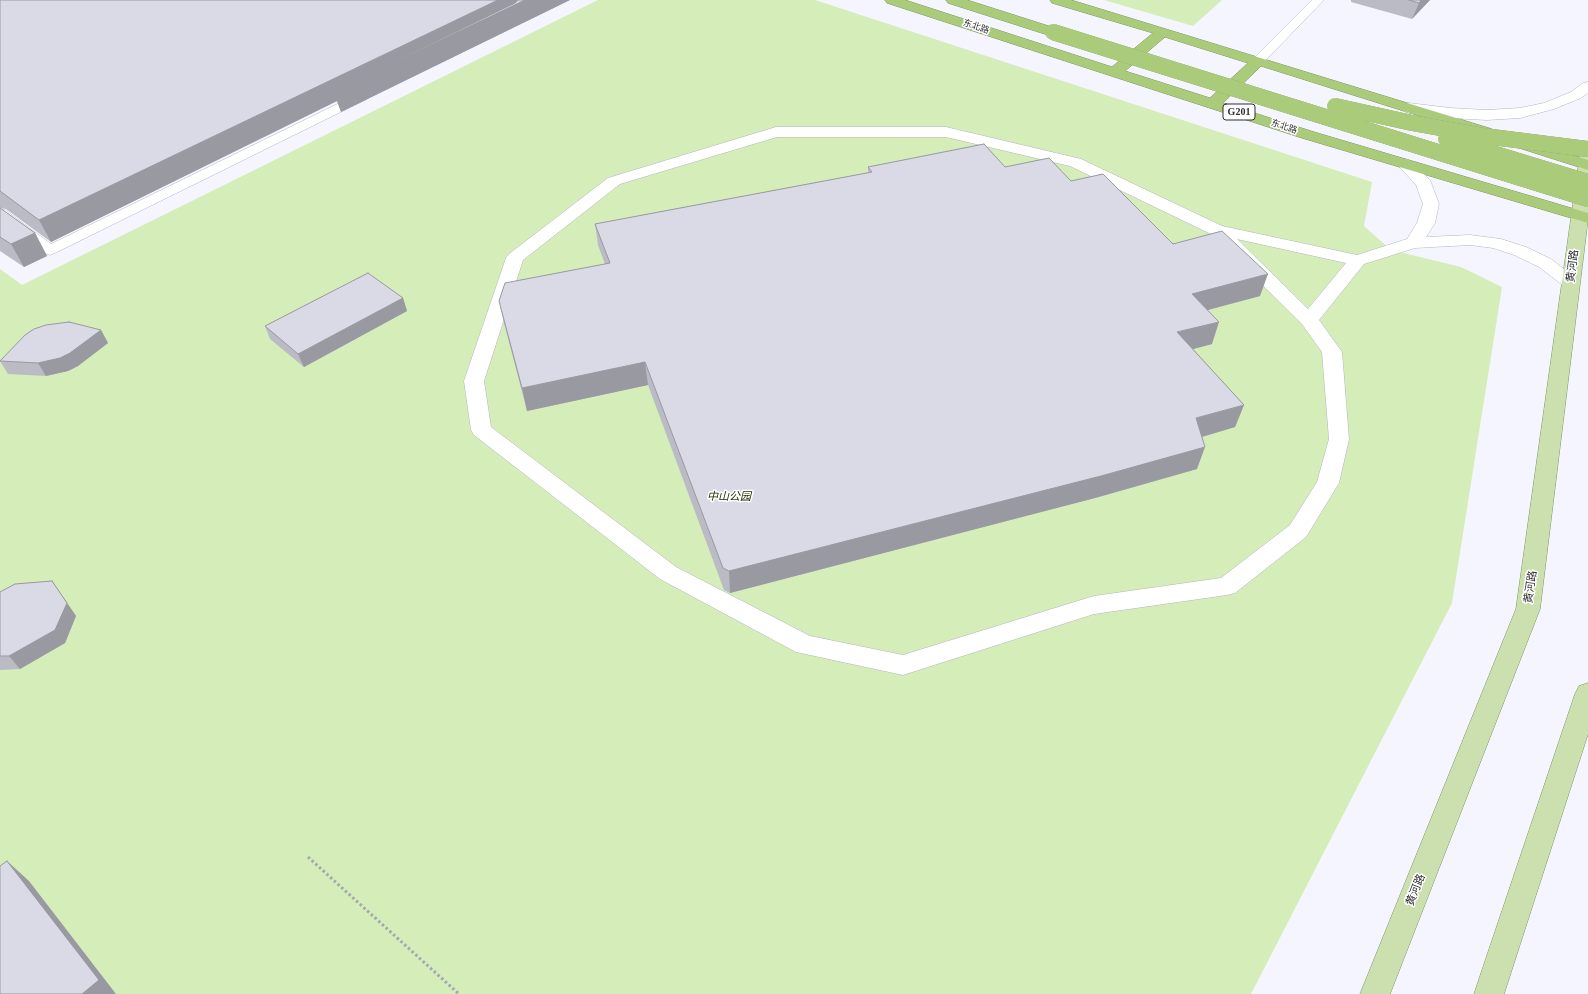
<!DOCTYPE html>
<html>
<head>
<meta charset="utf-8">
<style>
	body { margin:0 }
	canvas { display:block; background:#f4f5ff }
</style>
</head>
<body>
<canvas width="1588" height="994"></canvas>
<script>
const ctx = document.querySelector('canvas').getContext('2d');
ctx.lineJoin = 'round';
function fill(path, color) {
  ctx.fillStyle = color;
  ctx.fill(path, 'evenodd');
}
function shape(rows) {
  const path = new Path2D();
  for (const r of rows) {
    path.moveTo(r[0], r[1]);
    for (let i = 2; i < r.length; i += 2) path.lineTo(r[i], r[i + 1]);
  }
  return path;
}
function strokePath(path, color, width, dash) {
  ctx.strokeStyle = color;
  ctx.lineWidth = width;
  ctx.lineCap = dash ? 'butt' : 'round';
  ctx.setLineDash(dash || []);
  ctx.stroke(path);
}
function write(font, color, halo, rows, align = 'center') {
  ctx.font = font + ' "Times New Roman","Noto Sans SC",serif';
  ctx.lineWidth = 3;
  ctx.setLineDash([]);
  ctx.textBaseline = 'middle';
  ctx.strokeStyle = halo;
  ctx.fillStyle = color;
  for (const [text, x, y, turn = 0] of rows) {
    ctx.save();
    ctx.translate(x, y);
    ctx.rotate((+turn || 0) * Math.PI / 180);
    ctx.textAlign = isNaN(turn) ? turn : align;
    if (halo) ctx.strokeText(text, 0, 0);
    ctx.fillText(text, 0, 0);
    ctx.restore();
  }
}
fill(shape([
	[598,0,815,0,1372,182,1364,226,1391,250,1461,267,1502,287,1452,603,1251,994,0,994,0,269,22,285],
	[1104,0,1222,0,1193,26]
]), '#d5edb9');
const lane = shape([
	[1312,0,1324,0,1262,64,1254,64,1252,61,1254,58,1312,0],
	[362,92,367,93,368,96,367,99,55,253,50,255,45,253,0,220,0,209,5,210,51,244,362,92]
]);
const street = shape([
	[776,127,946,127,1081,159,1222,226,1357,255,1407,239,1417,223,1423,204,1416,185,1397,164,1399,161,1405,159,1411,161,1430,180,1439,204,1435,223,1426,237,1470,235,1501,239,1526,247,1551,259,1577,279,1580,283,1577,287,1571,289,1565,287,1539,267,1514,255,1493,248,1470,245,1415,248,1364,264,1319,320,1342,352,1349,439,1339,483,1306,537,1235,593,1227,595,1094,614,903,675,796,652,660,579,474,435,471,430,464,381,506,258,509,254,608,178,776,127],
	[777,137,946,137,1070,166,1211,234,1302,324,1322,352,1329,439,1317,482,1290,525,1221,578,1094,596,903,655,810,636,676,567,491,427,484,381,523,260,620,184,777,137],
	[1237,239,1346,263,1308,309,1237,239]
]);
const secondary = shape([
	[1588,82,1588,93,1581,98,1554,109,1520,118,1487,120,1450,118,1409,113,1404,111,1401,108,1404,105,1409,103,1450,108,1487,110,1520,108,1544,103,1571,92,1583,83,1588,82]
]);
const primary = shape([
	[1588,149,1588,219,1540,609,1390,994,1360,994,1516,609,1580,154,1582,151,1588,149],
	[1588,683,1588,734,1504,994,1474,994,1575,694,1579,686,1588,683]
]);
const highway = shape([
	[885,0,905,0,1112,67,1153,33,1052,3,1050,0,1071,0,1492,129,1494,132,1492,135,1486,137,1480,135,1261,66,1223,103,1314,132,1588,213,1588,223,1302,138,887,3,885,0],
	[1165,37,1248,63,1210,98,1125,71,1165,37],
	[946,0,967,0,1058,29,1060,32,1058,35,1053,36,1048,35,948,3,946,0],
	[1519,138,1588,160,1588,170,1513,146,1511,143,1513,140,1519,138]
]);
strokePath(lane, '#b5b5c1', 1);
strokePath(street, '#b5b5c1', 1);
strokePath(secondary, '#b5b5c1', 1);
strokePath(primary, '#7f9561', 1);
strokePath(highway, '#7f9561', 1);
strokePath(shape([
	[308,857,459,994]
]), '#a6a6ae', 3, [2.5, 2.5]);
fill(lane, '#fff');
fill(street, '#fff');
fill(secondary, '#fff');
fill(primary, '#cce0af');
fill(highway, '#aacc7a');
const highwayBridge = shape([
	[1053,32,1588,199],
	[1335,106,1412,123,1484,136,1588,149],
	[1446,139,1588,182]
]);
strokePath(highwayBridge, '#7f9561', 16, []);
strokePath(highwayBridge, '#aacc7a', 16);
fill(shape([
	[0,0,570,0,341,112,337,101,51,242,6,209,0,208],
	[1351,0,1430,0,1412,19,1351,2],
	[868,167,1005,167,1071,181,1260,296,1208,310,1212,344,1193,349,1244,405,1235,427,1202,437,1197,469,1095,498,730,593,724,590,648,385,527,411,504,323,499,301,605,264,598,245,595,224,868,173],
	[0,208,35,233,47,256,24,267,0,251],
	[403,298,407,311,304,367,270,339,265,326],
	[101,330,108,343,78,366,68,371,46,376,8,374,0,361],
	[52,581,76,616,65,643,20,669,0,670,0,592]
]), '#bbbbc6');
fill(shape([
	[498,0,570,0,341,112,337,101,51,242,39,220],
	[1421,0,1430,0,1412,19,1419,3],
	[35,233,47,256,24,267,11,244],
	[1268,274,1260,296,1185,316,1192,294],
	[403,298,407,311,304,367,298,354],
	[1219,322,1212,344,1171,355,1177,332],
	[101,330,108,343,78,366,68,371,46,376,38,363],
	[645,362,648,385,527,411,522,388],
	[1244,405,1235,427,1188,441,1196,418],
	[1205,447,1197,469,1095,498,730,593,729,571],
	[52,581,76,616,65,643,20,669,9,656],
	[7,861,29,881,116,994,82,994]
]), '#9899a1');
const building = shape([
	[0,0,498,0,39,220,0,191,0,0],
	[518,0,525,0,334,91,515,3,518,0],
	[1409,0,1421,0,1419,3,1409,0],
	[984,144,1005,167,1049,158,1071,181,1103,174,1173,244,1222,231,1268,274,1192,294,1219,322,1177,332,1244,405,1196,418,1205,447,1101,476,729,571,723,568,645,362,522,388,499,301,505,283,610,263,595,224,872,172,868,167,984,144],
	[0,208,35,233,11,244,0,237,0,208],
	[368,273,403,298,298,354,265,326,368,273],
	[69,322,101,330,70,353,60,358,38,363,0,361,25,335,34,329,46,325,69,322],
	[52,581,67,603,55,630,9,656,0,656,0,592,15,584,52,581],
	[7,861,99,980,82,994,0,994,0,866,7,861]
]);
fill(building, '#d9dae6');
strokePath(building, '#9899a1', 1);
write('9px', '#2f2f33', '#fff', [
	["东北路",976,27,18],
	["东北路",1284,127,18]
]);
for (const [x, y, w] of [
	[1239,112,32]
]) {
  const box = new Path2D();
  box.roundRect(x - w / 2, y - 8, w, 16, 3);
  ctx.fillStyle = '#fff';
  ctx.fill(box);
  strokePath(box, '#2f2f33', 1);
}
write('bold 10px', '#2f2f33', null, [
	["G201",1239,112]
]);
write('11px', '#2f2f33', '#fff', [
	["黄河路",1573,266,-83],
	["黄河路",1531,587,-82],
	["黄河路",1416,890,-68]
]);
write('italic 11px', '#223400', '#fff', [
	["中山公园",729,497]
]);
</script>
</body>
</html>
